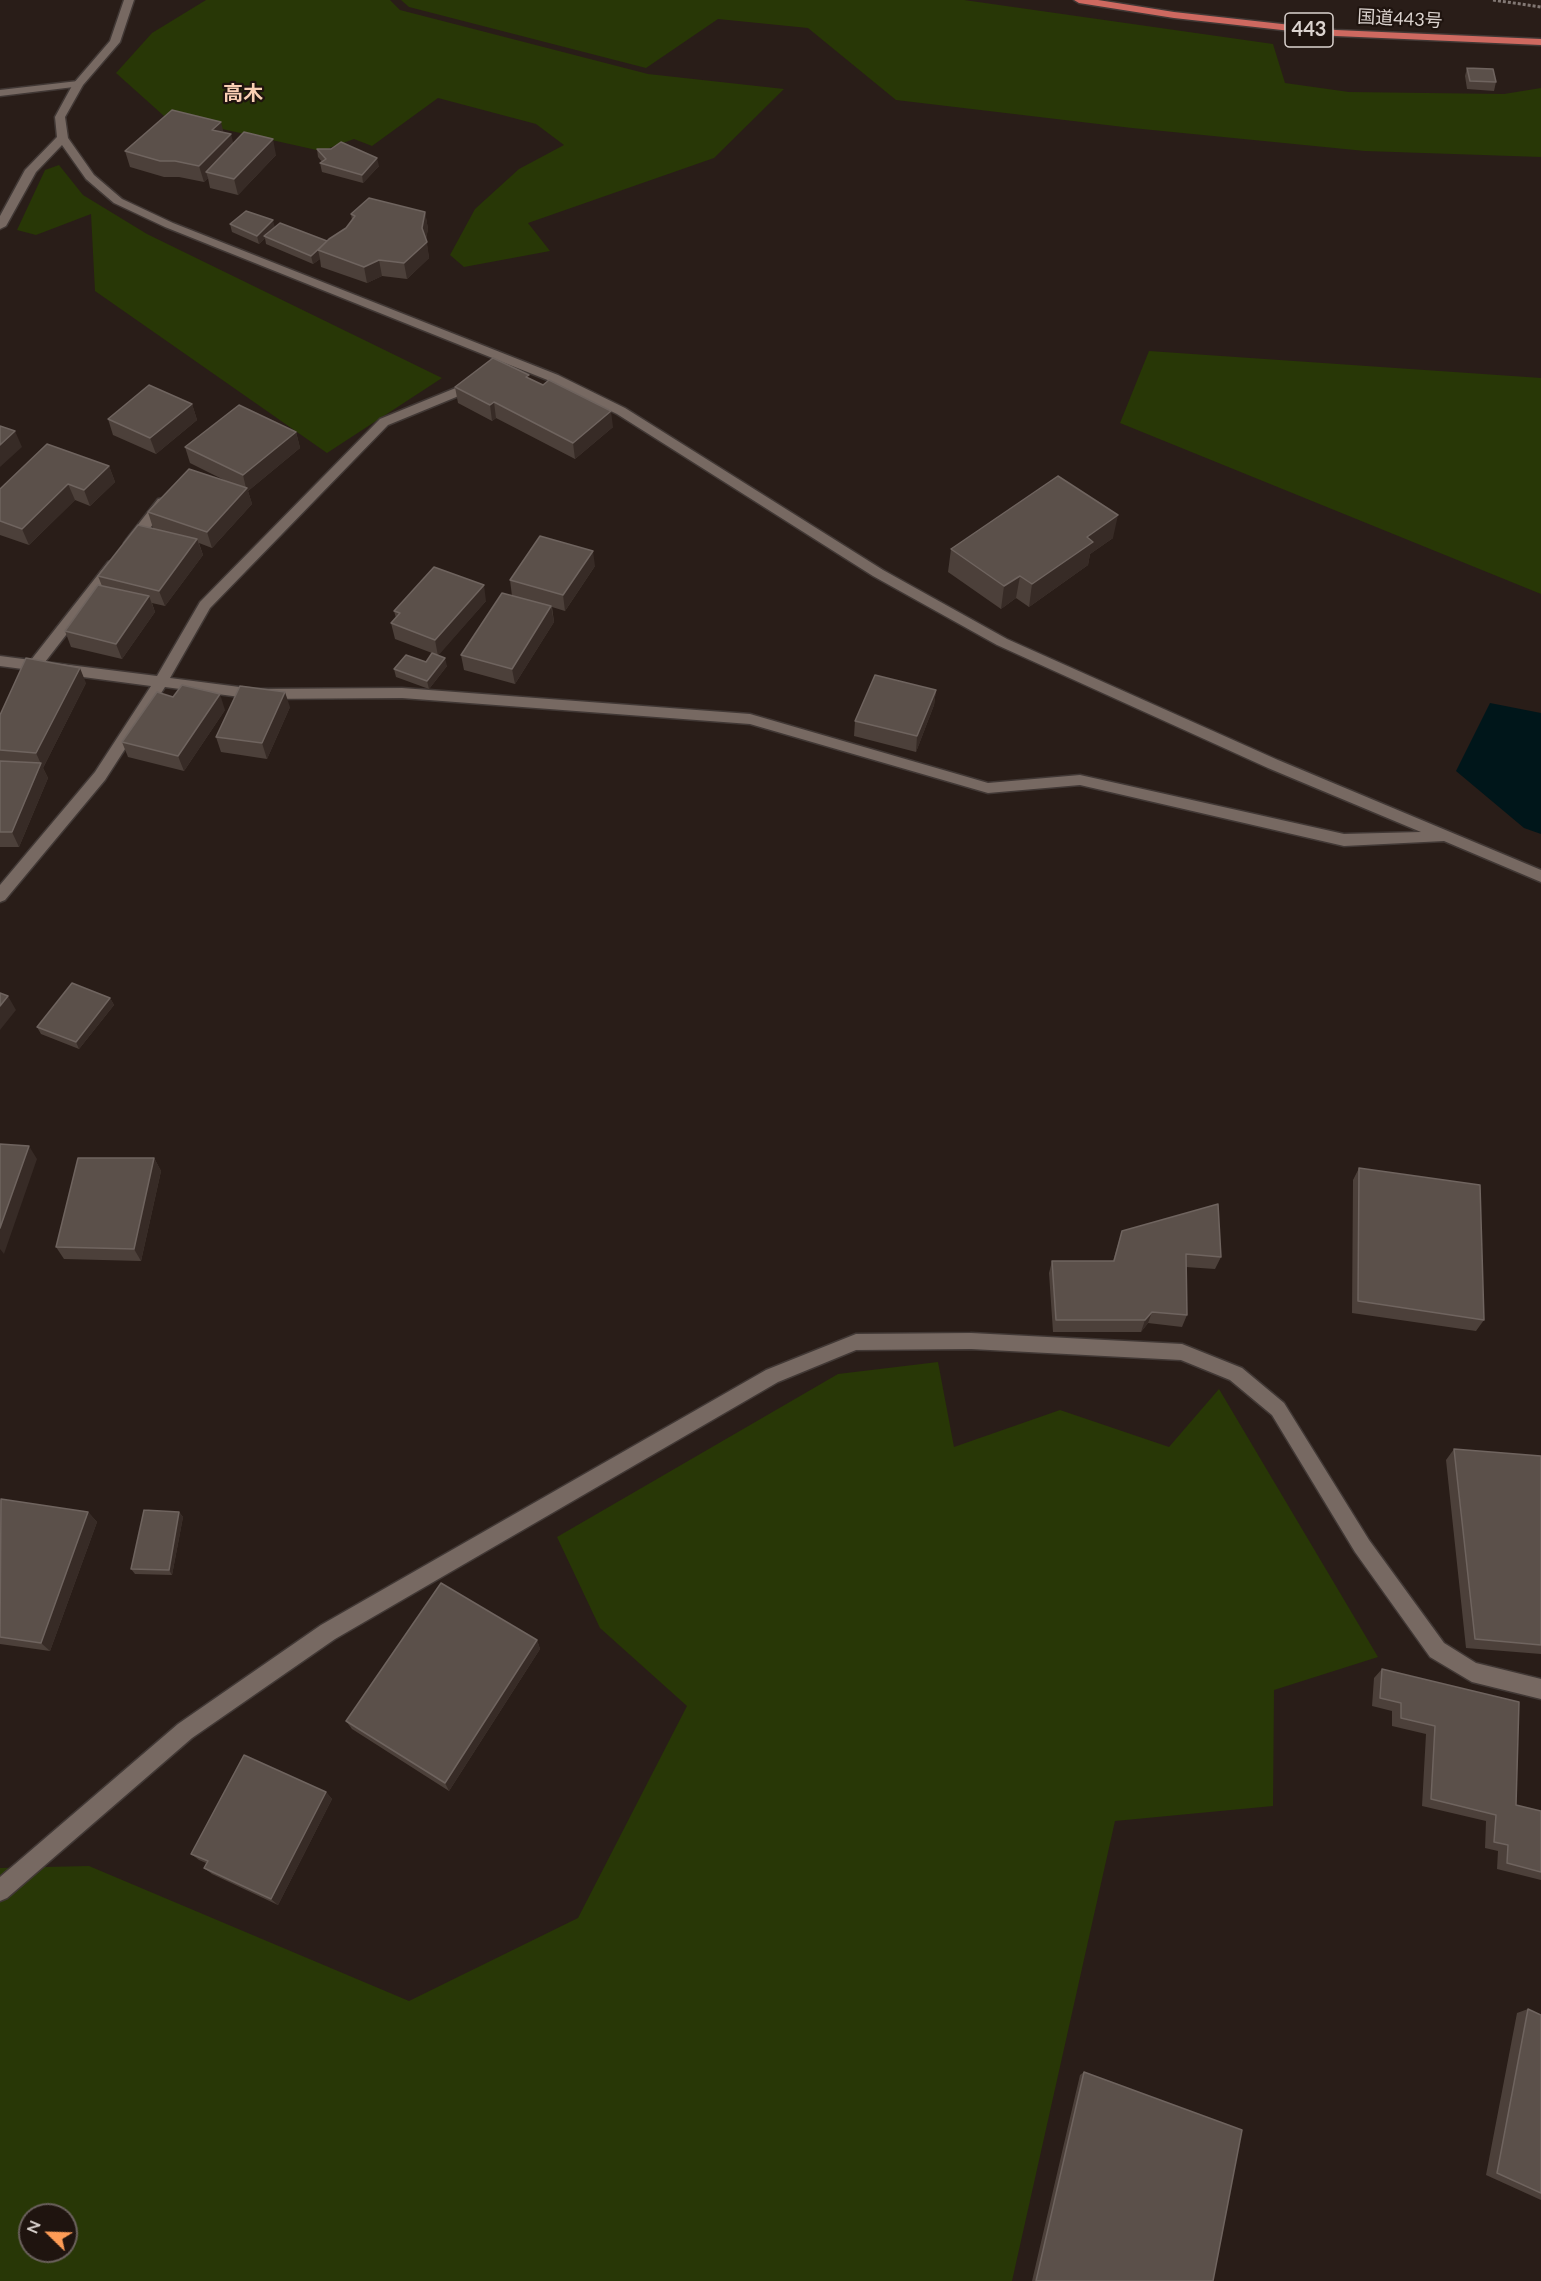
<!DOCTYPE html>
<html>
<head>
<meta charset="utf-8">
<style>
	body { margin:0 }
	#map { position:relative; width:1541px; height:2281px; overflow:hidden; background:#291d18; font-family:Lato,sans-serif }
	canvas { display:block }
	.north { position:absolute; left:18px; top:2203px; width:60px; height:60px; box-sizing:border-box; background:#1f140f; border:2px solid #6a605c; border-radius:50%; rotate:293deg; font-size:16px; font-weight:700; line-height:24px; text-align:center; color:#dbd3cf }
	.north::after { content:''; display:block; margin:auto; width:21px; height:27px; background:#fd9c56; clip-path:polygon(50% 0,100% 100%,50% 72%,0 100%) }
</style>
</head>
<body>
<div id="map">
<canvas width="1541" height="2281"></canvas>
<div class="north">N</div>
</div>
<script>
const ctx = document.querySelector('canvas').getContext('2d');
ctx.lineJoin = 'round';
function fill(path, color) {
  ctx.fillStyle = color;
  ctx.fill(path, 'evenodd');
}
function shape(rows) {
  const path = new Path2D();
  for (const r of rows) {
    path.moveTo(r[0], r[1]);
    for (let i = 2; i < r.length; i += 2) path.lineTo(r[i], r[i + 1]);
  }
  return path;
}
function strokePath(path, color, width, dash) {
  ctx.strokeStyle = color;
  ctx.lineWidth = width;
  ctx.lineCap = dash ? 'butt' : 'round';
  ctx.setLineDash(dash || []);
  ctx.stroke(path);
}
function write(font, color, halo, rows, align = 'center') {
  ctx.font = font + ' Lato,"Noto Sans JP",sans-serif';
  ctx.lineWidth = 4.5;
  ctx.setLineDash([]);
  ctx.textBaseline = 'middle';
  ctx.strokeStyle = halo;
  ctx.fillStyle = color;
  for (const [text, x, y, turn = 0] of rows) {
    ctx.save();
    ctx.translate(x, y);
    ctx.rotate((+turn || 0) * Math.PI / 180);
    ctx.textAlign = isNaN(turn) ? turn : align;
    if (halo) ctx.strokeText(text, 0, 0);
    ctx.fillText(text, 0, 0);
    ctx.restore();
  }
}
fill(shape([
	[206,0,390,0,400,10,648,74,784,89,714,158,528,223,550,251,464,267,450,255,475,209,519,169,564,145,536,124,438,98,372,146,354,139,321,151,164,116,116,73,152,33],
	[401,0,964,0,1273,44,1285,83,1349,92,1504,94,1541,88,1541,157,1365,151,1132,128,896,100,808,28,718,19,646,68,409,7],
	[59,165,83,195,147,234,442,378,327,453,95,291,91,214,36,235,17,230,45,170],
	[1149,351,1541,378,1541,594,1120,423],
	[938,1362,954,1447,1060,1410,1169,1447,1219,1389,1378,1657,1274,1690,1273,1806,1115,1821,1012,2281,0,2281,0,1868,89,1866,409,2001,578,1918,687,1706,600,1628,557,1537,838,1374],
	[30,2215,66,2215,66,2251,30,2251]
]), '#283706');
fill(shape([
	[1490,703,1541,713,1541,834,1524,828,1456,771]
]), '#00161a');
const minor = shape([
	[124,0,134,0,120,42,83,85,65,117,68,138,94,175,122,199,173,223,558,375,625,408,883,570,1007,639,1278,760,1541,870,1541,882,1444,841,1344,846,1080,785,988,793,750,724,402,698,255,699,165,687,105,780,5,900,0,902,0,885,95,772,151,686,0,666,0,656,31,660,108,562,113,560,120,565,118,568,45,662,157,676,200,602,380,419,458,387,474,375,480,379,466,393,388,425,210,608,170,678,255,689,402,688,750,714,988,783,1080,775,1344,834,1421,832,1268,768,997,645,873,576,617,414,550,381,165,227,114,203,86,179,62,145,36,172,6,226,0,229,0,216,25,170,57,137,55,117,73,84,110,41,124,0],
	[163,498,169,502,168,505,136,546,126,546,124,543,126,540,158,499,163,498],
	[971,1333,1182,1344,1242,1368,1284,1403,1369,1540,1444,1643,1476,1663,1541,1679,1541,1699,1472,1682,1430,1657,1355,1552,1272,1415,1230,1380,1181,1360,971,1349,856,1350,778,1382,335,1639,192,1738,7,1898,0,1901,0,1877,178,1724,321,1625,766,1370,856,1334,971,1333]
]);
const tertiary = shape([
	[78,81,83,84,82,86,0,96,0,90,78,81]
]);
const trunk = shape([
	[1074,0,1098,0,1174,12,1336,30,1541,39,1541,45,1336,36,1174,18,1079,3,1074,0]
]);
strokePath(minor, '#413835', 3);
strokePath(tertiary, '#413835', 3);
strokePath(trunk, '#413835', 3);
strokePath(shape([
	[1493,0,1541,7]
]), '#827874', 3, [3, 2]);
fill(minor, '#776962');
fill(tertiary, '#776962');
fill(trunk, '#ce6960');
fill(shape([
	[1467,68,1496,82,1494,91,1467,89,1465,76],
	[224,133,233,143,276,155,238,195,210,188,208,178,204,182,179,177,164,177,130,167,125,151],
	[317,149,379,166,363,183,322,172,320,163,322,162,318,157],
	[425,212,428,229,426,239,429,258,407,279,382,276,367,283,321,267,320,259,313,264,266,244,265,238,259,244,232,232,230,224,274,228,327,241,346,228,352,220,351,214],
	[530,378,613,427,575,459,496,418,492,421,458,403,455,387],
	[192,404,197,420,156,454,113,435,108,419],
	[296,432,300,448,248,491,252,504,212,548,199,543,203,555,165,606,152,603,155,612,122,659,71,647,65,631,102,586,98,576,153,528,148,512,226,481,190,463,185,447],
	[109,466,115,482,90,506,75,500,29,545,0,535,0,489],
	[1113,538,1090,554,1088,565,1029,607,1016,598,1001,609,948,572,951,549],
	[595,566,565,611,552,607,554,622,515,684,464,670,461,655,512,596,510,580],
	[486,601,438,655,447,666,429,689,396,677,394,669,426,662,432,653,395,639,391,623,396,618,394,611],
	[86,683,43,768,48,778,19,847,0,847,0,715],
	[936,690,934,705,916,752,854,736,855,721],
	[290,707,267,759,221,752,216,737],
	[225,710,184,771,128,757,122,742],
	[110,998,114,1005,79,1049,41,1034,37,1027],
	[154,1158,161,1171,141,1261,64,1259,56,1247],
	[1359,1168,1484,1320,1476,1331,1352,1313,1353,1180],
	[1122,1231,1221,1257,1215,1269,1186,1267,1187,1315,1182,1327,1148,1323,1141,1332,1053,1332,1049,1273,1052,1261,1113,1261],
	[1454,1449,1541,1456,1541,1654,1466,1648,1446,1460],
	[0,1500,88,1512,97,1522,50,1651,0,1644],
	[179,1512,183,1517,172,1575,135,1574,131,1569],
	[537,1640,540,1649,449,1791,352,1729,346,1721],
	[1382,1669,1516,1805,1541,1811,1541,1880,1497,1869,1498,1851,1485,1848,1486,1821,1422,1806,1426,1734,1392,1726,1392,1711,1372,1706,1374,1678],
	[326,1792,332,1799,278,1905,212,1874,204,1868,206,1863,199,1860,191,1854],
	[1528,2009,1541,2015,1541,2200,1486,2175,1517,2013],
	[1084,2072,1213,2281,1032,2281,1080,2075]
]), '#4c403a');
fill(shape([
	[221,122,225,138,212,130],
	[231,134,235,150,206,172,208,178,204,182,199,166],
	[273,139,276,155,238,195,234,179],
	[377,158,379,166,363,183,362,175],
	[425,212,428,229,425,243,427,242,429,258,407,279,404,263,422,228],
	[273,220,275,228,264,236,265,238,259,244,257,236],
	[328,241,318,250,320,259,313,264,311,256],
	[379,260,382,276,367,283,364,267],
	[494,402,496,418,492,421,490,405],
	[192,404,197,420,156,454,150,438],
	[611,411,613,427,575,459,573,443],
	[15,431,22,447,0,467,0,445],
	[296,432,300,448,248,491,252,504,212,548,207,532,246,488,243,475],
	[109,466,115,482,90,506,84,490],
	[68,484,75,500,29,545,22,529],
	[1118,515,1113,538,1090,554,1088,565,1029,607,1032,584,1087,537],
	[197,539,203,555,165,606,159,591],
	[593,551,595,566,565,611,563,595],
	[1020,576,1016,598,1001,609,1004,586],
	[484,585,486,601,438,656,435,640],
	[149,596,155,612,122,659,116,644],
	[551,606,554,622,515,684,512,669],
	[445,658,447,666,429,689,427,681],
	[80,668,86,683,43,768,48,778,19,847,12,832,41,764,36,753],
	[936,690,934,705,916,752,917,736],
	[285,692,290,707,267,759,262,743],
	[220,694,225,710,184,771,178,756],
	[8,996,16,1010,0,1030,0,1006],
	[110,998,114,1005,79,1049,76,1042],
	[29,1146,37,1159,4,1254,0,1249,0,1228],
	[154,1158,161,1171,141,1261,134,1249],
	[1152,1312,1148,1323,1141,1332,1145,1320],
	[88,1512,97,1522,50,1651,41,1643],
	[179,1512,183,1517,172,1575,169,1570],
	[537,1640,540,1649,449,1791,445,1783],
	[326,1792,332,1799,278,1905,271,1899]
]), '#372b26');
const building = shape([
	[1467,68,1493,69,1496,82,1470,81,1467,68],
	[172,110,221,122,212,130,231,134,199,166,175,161,160,161,125,151,172,110],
	[244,132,273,139,234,179,206,172,244,132],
	[341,142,377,158,362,175,320,163,326,159,317,149,331,149,341,142],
	[369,198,425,212,422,228,427,242,404,263,379,260,364,267,318,250,329,239,346,228,355,216,351,214,369,198],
	[246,211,273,220,257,236,230,224,246,211],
	[280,223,327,241,311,256,264,236,280,223],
	[493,358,529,375,526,377,543,385,549,380,611,411,573,443,494,402,490,405,455,387,493,358],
	[149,385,192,404,150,438,108,419,149,385],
	[239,405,296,432,243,475,185,447,239,405],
	[0,426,15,431,0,445,0,426],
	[47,444,109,466,84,490,68,484,22,529,0,521,0,489,47,444],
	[189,469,247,488,207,532,148,512,189,469],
	[1058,476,1118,515,1087,537,1093,542,1032,584,1020,576,1004,586,951,549,1058,476],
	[138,525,197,539,159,591,98,576,138,525],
	[540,536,593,551,563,595,510,580,540,536],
	[434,567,484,585,435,640,391,623,400,613,394,611,434,567],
	[98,585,149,596,116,644,65,631,98,585],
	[502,593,551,606,512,669,461,655,502,593],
	[432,653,445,658,427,681,394,669,406,655,426,662,432,653],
	[26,658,80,668,36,753,0,750,0,715,26,658],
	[875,675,936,690,917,736,855,721,875,675],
	[182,685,220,694,178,756,122,742,157,692,173,697,182,685],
	[240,686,285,692,262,743,216,737,240,686],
	[0,761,41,763,12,832,0,832,0,761],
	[72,983,110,998,76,1042,37,1027,72,983],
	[0,993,8,996,0,1006,0,993],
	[0,1144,29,1146,0,1228,0,1144],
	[78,1158,154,1158,134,1249,56,1247,78,1158],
	[1359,1168,1480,1185,1484,1320,1358,1301,1359,1168],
	[1218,1204,1221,1257,1186,1254,1187,1315,1152,1312,1145,1320,1056,1320,1052,1261,1114,1261,1122,1231,1218,1204],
	[1454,1449,1541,1456,1541,1645,1475,1639,1454,1449],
	[1,1499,88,1512,41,1643,0,1637,1,1499],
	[144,1510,179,1512,169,1570,131,1569,144,1510],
	[441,1583,537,1640,445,1783,346,1721,441,1583],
	[1382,1669,1519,1702,1516,1805,1541,1811,1541,1872,1507,1863,1508,1845,1494,1842,1496,1815,1431,1799,1435,1726,1401,1718,1401,1703,1380,1698,1382,1669],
	[244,1755,326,1792,271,1899,204,1868,208,1861,191,1854,244,1755],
	[1528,2009,1541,2015,1541,2193,1497,2173,1528,2009],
	[1084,2072,1242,2130,1213,2281,1036,2281,1084,2072]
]);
fill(building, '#5b504a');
strokePath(building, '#6f645f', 1.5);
write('18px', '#dbd3cf', '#1f140f', [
	["国道443号",1400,19,3]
]);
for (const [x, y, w] of [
	[1309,30,48]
]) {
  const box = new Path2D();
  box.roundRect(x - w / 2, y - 17, w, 34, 4.5);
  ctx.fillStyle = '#1f140f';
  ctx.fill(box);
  strokePath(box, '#dbd3cf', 1.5);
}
write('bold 20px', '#dbd3cf', null, [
	["443",1309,30]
]);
write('bold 20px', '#facfb4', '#1f140f', [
	["高木",243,94]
]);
</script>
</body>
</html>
